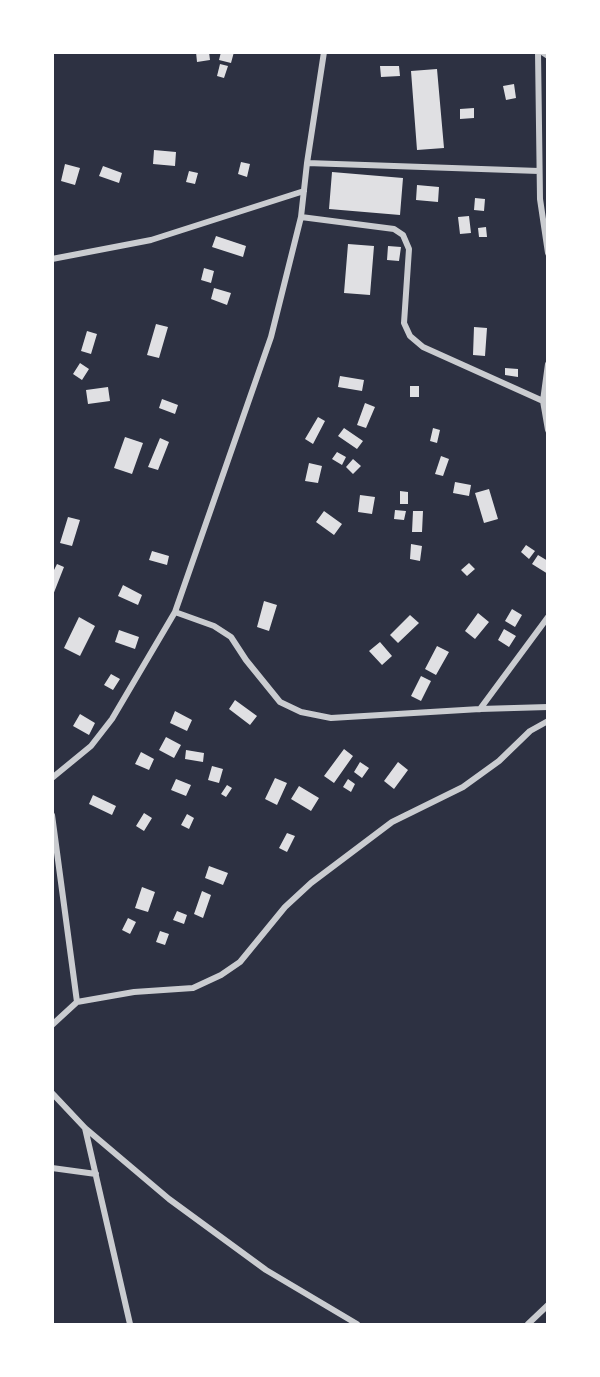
<!DOCTYPE html>
<html>
<head>
<meta charset="utf-8">
<style>
	body { margin:0 }
	#map { position:relative; width:600px; height:1377px; overflow:hidden; background:#2d3142; font-family:Montserrat,sans-serif }
	canvas { display:block }
	.frame { position:absolute; inset:0; border:54px solid #fff; pointer-events:none }
</style>
</head>
<body>
<div id="map">
<canvas width="600" height="1377"></canvas>
<div class="frame"></div>
</div>
<script>
const ctx = document.querySelector('canvas').getContext('2d');
ctx.lineJoin = 'round';
function fill(path, color) {
  ctx.fillStyle = color;
  ctx.fill(path, 'evenodd');
}
function shape(rows) {
  const path = new Path2D();
  for (const r of rows) {
    path.moveTo(r[0], r[1]);
    for (let i = 2; i < r.length; i += 2) path.lineTo(r[i], r[i + 1]);
  }
  return path;
}
function strokePath(path, color, width, dash) {
  ctx.strokeStyle = color;
  ctx.lineWidth = width;
  ctx.lineCap = dash ? 'butt' : 'round';
  ctx.setLineDash(dash || []);
  ctx.stroke(path);
}
fill(shape([
	[196,52,209,52,210,60,197,62],
	[221,52,234,52,231,63,219,60],
	[220,64,228,66,224,78,217,76],
	[380,66,399,66,400,76,381,77],
	[437,69,444,148,417,150,411,71],
	[514,84,516,98,506,100,503,86],
	[474,108,474,118,460,119,460,109],
	[154,150,176,152,175,166,153,164],
	[241,162,250,164,247,177,238,174],
	[65,164,80,168,75,185,61,181],
	[103,166,122,173,119,183,99,176],
	[189,171,198,173,195,184,186,182],
	[332,172,403,178,400,215,329,209],
	[417,185,439,187,438,202,416,200],
	[475,198,485,199,484,211,474,210],
	[469,216,471,233,460,234,458,217],
	[486,227,487,237,479,237,478,228],
	[216,236,246,246,243,257,212,247],
	[348,244,374,246,370,295,344,293],
	[388,246,401,247,399,261,387,260],
	[204,268,214,271,211,283,201,280],
	[214,288,231,293,227,305,211,299],
	[156,324,168,327,159,358,147,355],
	[474,327,487,328,485,356,473,355],
	[87,331,97,334,91,354,81,351],
	[80,363,89,369,82,380,73,374],
	[505,368,518,369,518,377,505,375],
	[340,376,364,380,362,391,338,387],
	[410,386,419,386,419,397,410,397],
	[108,387,110,401,88,404,86,390],
	[162,399,178,405,175,414,159,408],
	[365,403,375,407,366,428,357,425],
	[318,417,325,421,313,444,305,439],
	[344,428,363,441,357,449,338,436],
	[433,428,440,430,437,443,430,441],
	[125,437,143,443,132,474,114,468],
	[160,438,169,442,158,470,148,467],
	[337,452,346,457,342,465,332,459],
	[441,456,449,459,443,476,435,474],
	[353,459,361,466,353,474,346,467],
	[309,463,322,466,318,483,305,481],
	[455,482,471,485,469,496,453,493],
	[489,489,498,519,484,523,475,493],
	[400,491,408,492,408,504,400,504],
	[360,495,375,497,372,514,358,512],
	[395,510,406,511,404,520,394,519],
	[324,511,342,524,334,535,316,522],
	[413,511,423,511,422,532,412,532],
	[68,517,80,520,72,546,60,543],
	[411,544,422,546,420,561,410,559],
	[526,545,535,551,529,559,521,552],
	[152,551,169,556,167,565,149,560],
	[538,555,548,561,548,574,532,564],
	[469,563,475,569,467,576,461,570],
	[57,564,64,567,53,595,52,574],
	[123,585,142,595,138,605,118,596],
	[264,601,277,605,269,631,257,627],
	[512,609,522,615,515,627,505,621],
	[478,613,489,622,475,639,465,631],
	[410,615,419,623,398,643,390,635],
	[79,617,95,626,80,656,64,648],
	[504,629,516,636,509,647,498,640],
	[119,630,139,637,135,649,115,642],
	[380,642,392,656,382,665,369,651],
	[437,646,449,652,436,675,425,669],
	[111,674,120,679,113,690,104,685],
	[421,676,431,681,421,701,411,696],
	[235,700,257,716,250,725,229,709],
	[175,711,192,720,187,731,170,723],
	[80,714,95,723,89,735,73,726],
	[166,737,181,745,174,758,159,750],
	[344,749,353,756,334,783,324,776],
	[186,750,204,753,203,762,185,759],
	[141,752,154,759,149,770,135,764],
	[360,762,369,768,362,778,354,772],
	[398,762,408,770,394,789,384,781],
	[212,766,223,769,219,783,208,780],
	[275,778,287,783,277,805,265,799],
	[176,779,191,785,186,796,171,790],
	[348,779,355,784,351,792,343,787],
	[227,785,232,788,226,797,221,794],
	[299,786,319,798,311,811,291,799],
	[93,795,116,806,112,815,89,804],
	[144,813,152,818,144,831,136,826],
	[187,814,194,818,189,829,181,825],
	[287,833,295,836,287,852,279,848],
	[209,866,228,873,223,885,205,878],
	[142,887,155,892,148,912,135,908],
	[202,891,211,895,203,918,194,914],
	[177,911,187,915,184,924,173,920],
	[128,918,136,922,130,934,122,930],
	[160,931,169,934,165,945,156,942]
]), '#e0e0e3');
strokePath(shape([
	[538,52,540,199,548,253],
	[542,52,548,56],
	[307,163,539,171],
	[301,217,394,229,403,235,409,249,404,323,410,336,423,347,543,401],
	[52,259,151,240,304,191],
	[548,364,543,401,548,430],
	[175,612,214,626,231,637,246,660,280,702,301,712,331,718,480,709,548,707],
	[480,709,548,617],
	[52,778,91,746,112,719,175,612,271,337,301,217,307,163,324,52],
	[52,815,77,1002],
	[52,1025,77,1002,134,992,193,988,221,975,240,962,285,907,311,883,392,822,463,787,499,761,530,731,548,721],
	[52,1093,85,1128,169,1199,266,1270,357,1324],
	[85,1128,130,1324],
	[52,1168,96,1174],
	[528,1324,548,1305]
]), '#caccd0', 6);
</script>
</body>
</html>
